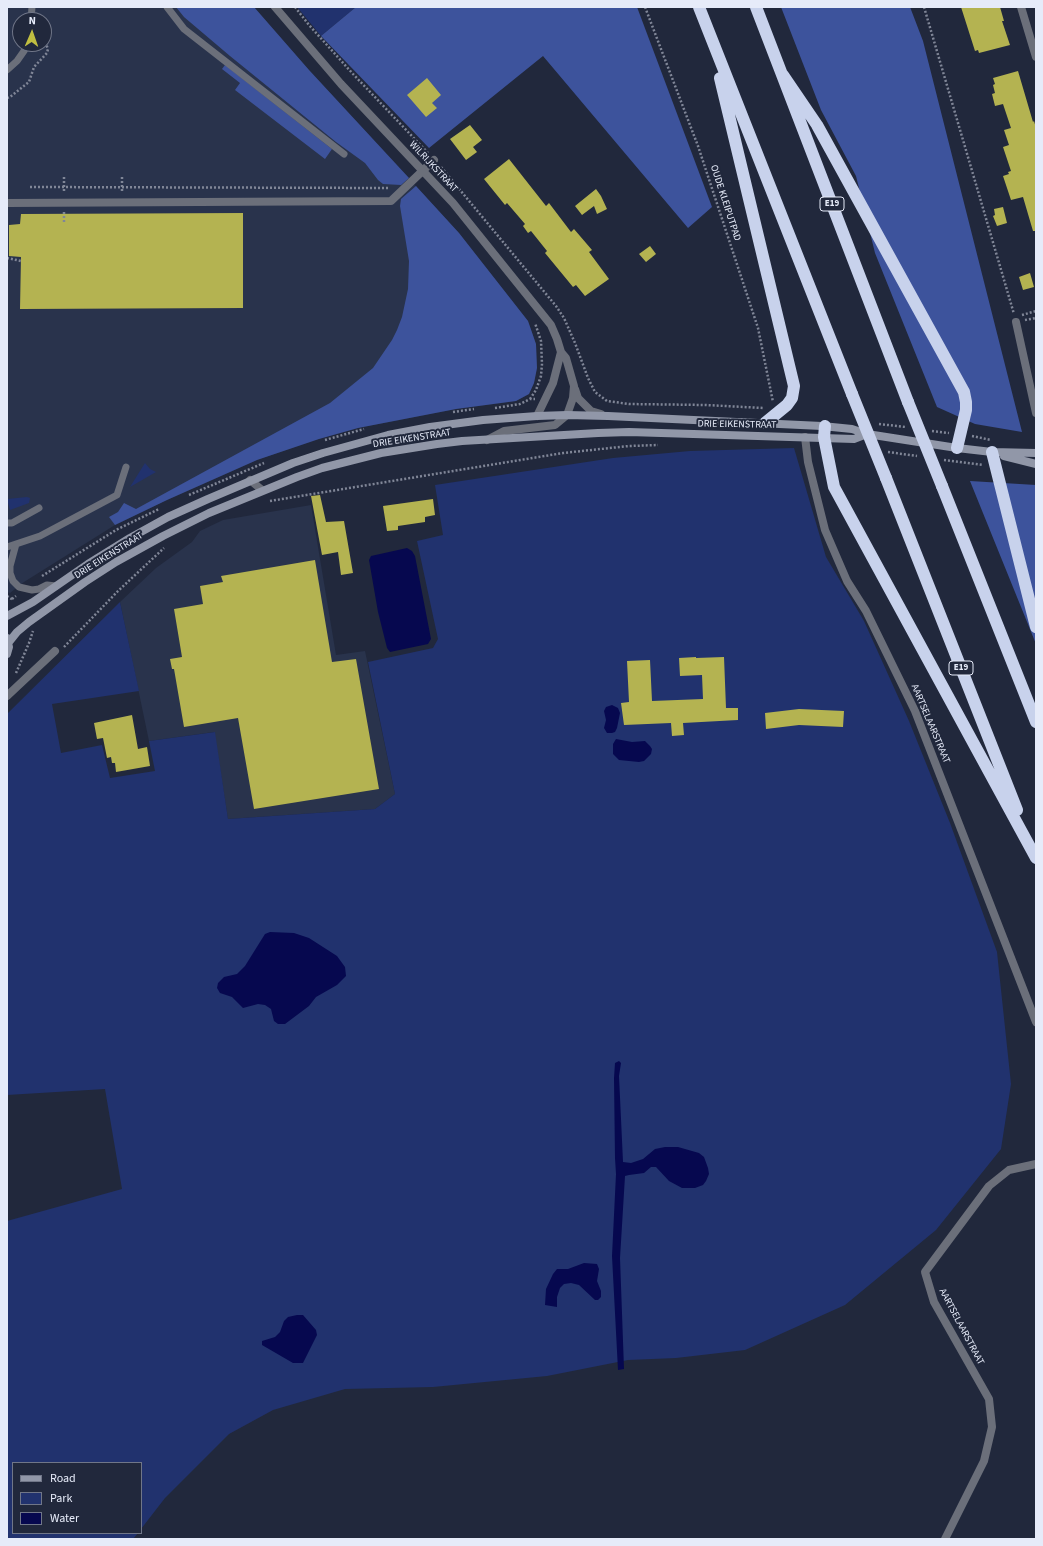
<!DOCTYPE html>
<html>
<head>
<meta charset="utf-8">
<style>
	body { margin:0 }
	#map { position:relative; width:1043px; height:1546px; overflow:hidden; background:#21283c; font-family:"Source Sans 3",sans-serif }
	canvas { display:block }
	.frame { position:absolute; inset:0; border:8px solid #e6ebf9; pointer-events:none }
	.legend { position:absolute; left:12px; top:1462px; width:130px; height:72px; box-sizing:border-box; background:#21283c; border:1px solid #707688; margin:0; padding:5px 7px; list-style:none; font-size:12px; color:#e6ebf9 }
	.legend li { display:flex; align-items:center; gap:8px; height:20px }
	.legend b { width:20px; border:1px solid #707688 }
	.north { position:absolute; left:12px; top:12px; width:40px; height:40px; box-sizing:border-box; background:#21283c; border:1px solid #707688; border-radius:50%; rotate:2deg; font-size:11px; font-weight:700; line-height:16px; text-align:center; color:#e6ebf9 }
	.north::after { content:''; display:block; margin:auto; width:14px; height:18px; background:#c0be41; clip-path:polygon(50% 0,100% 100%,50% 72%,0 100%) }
</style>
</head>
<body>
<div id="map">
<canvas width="1043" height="1546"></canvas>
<div class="frame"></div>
<ul class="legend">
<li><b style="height:5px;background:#9197a8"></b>Road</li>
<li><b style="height:11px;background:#21326e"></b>Park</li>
<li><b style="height:11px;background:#06084f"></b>Water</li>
</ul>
<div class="north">N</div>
</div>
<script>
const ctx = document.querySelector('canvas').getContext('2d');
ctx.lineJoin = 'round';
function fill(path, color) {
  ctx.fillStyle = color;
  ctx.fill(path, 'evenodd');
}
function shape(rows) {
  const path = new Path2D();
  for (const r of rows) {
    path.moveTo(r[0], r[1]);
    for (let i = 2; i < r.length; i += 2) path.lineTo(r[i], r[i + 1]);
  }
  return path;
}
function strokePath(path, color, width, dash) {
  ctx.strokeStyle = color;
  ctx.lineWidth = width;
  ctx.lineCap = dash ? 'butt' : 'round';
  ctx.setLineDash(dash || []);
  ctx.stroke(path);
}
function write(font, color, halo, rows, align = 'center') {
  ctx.font = font + ' "Source Sans 3",sans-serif';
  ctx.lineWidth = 4;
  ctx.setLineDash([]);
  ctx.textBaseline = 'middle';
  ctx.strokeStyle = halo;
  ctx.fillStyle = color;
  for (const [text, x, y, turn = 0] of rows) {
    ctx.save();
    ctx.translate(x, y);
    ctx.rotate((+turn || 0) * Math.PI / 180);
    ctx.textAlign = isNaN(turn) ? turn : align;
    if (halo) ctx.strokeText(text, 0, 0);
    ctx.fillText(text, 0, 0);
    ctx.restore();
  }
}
fill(shape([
	[7,7,254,7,309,70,459,233,528,321,536,344,537,368,534,383,529,394,516,401,456,409,358,428,315,440,257,460,167,500,115,525,24,582,10,593,7,592],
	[20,20,44,20,44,44,20,44],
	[311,505,336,655,365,651,395,794,375,809,228,819,214,732,149,741,120,602,156,568,192,542,200,531,223,520]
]), '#29334c');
fill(shape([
	[297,7,356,7,321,36],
	[794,448,826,557,864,621,909,721,950,823,997,952,1011,1084,1001,1149,936,1230,845,1305,745,1350,676,1358,628,1360,547,1376,433,1387,345,1389,273,1410,229,1434,165,1498,141,1529,141,1463,13,1463,13,1533,138,1533,133,1539,7,1539,7,1221,122,1189,105,1089,7,1095,7,714,120,602,139,691,52,704,61,753,102,745,110,778,155,771,149,741,215,732,228,819,375,809,395,794,368,662,433,648,438,639,417,541,443,535,435,485,613,458,690,451],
	[145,463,150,469,156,472,130,487],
	[27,497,30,498,29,503,10,510,7,499]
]), '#21326e');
fill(shape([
	[176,7,254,7,309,70,409,178,401,185,383,184,378,180,365,163,336,142,230,56,184,17],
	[356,7,637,7,712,207,688,228,543,56,429,148,321,36],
	[781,7,910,7,923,41,1022,432,975,424,937,407,875,253,856,176,821,110],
	[225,65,332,149,325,159,235,90,240,83,222,69],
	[416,186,459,233,528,321,536,344,537,368,534,383,529,394,516,401,456,409,358,428,319,439,257,460,167,500,115,525,109,517,118,512,124,503,136,509,330,403,373,368,392,340,397,330,402,317,408,289,409,261,400,206,401,199],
	[970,481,1036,485,1036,644]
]), '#3d539c');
fill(shape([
	[407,548,412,551,415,556,431,639,428,644,390,652,387,648,378,612,369,560,371,556],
	[612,705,618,708,620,713,617,728,615,732,612,733,607,733,604,728,606,720,604,711,606,707],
	[616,739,632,742,645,741,650,746,652,749,651,754,644,761,639,762,619,760,613,754,613,744],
	[270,932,294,933,309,938,337,956,345,967,346,976,337,985,316,997,309,1006,285,1024,278,1024,274,1021,271,1009,265,1005,258,1004,243,1008,232,997,220,993,217,988,218,983,224,977,237,974,245,966,265,934],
	[619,1061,621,1063,619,1076,623,1162,631,1163,643,1159,655,1149,665,1147,678,1147,699,1153,704,1157,708,1168,709,1174,706,1181,703,1185,695,1188,682,1188,669,1181,656,1167,651,1167,644,1173,629,1175,625,1176,620,1258,624,1369,618,1370,612,1256,616,1174,615,1158,614,1078,615,1063],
	[584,1263,597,1264,599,1269,597,1281,601,1291,601,1297,598,1300,595,1300,579,1285,571,1283,564,1284,560,1288,557,1297,557,1307,545,1305,546,1289,553,1274,557,1269,568,1269],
	[297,1315,303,1315,316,1330,317,1335,303,1363,293,1363,262,1345,262,1341,275,1337,280,1332,284,1321,288,1317]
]), '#06084f');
fill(shape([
	[961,7,1000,7,1004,21,1002,21,1010,45,979,53,978,50,975,51],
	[1018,71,1033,122,1034,121,1036,128,1036,231,1033,231,1023,197,1011,200,1003,176,1009,174,1008,172,1011,171,1003,147,1009,145,1004,130,1011,128,1003,104,995,106,992,94,995,93,993,85,995,84,993,78],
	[427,78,441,95,432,103,437,108,426,117,407,95],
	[470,125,482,140,473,147,477,152,466,160,450,139],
	[509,159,546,206,549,203,571,232,574,229,592,250,589,252,609,279,585,296,576,285,573,287,545,253,547,251,531,231,528,233,523,226,525,224,507,203,505,205,484,179],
	[596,189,601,196,607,209,597,214,594,206,582,215,575,206],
	[1003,207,1007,223,997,226,993,216,995,215,994,209],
	[243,213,243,308,20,309,21,257,9,256,9,225,20,224,21,214],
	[650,246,656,254,646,262,639,254],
	[1030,273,1034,287,1023,290,1019,277],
	[320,495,326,522,344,521,353,573,341,575,338,552,322,555,311,496],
	[433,499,435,515,425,517,425,522,398,526,398,530,387,531,383,506],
	[315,560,332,662,356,659,379,789,254,809,238,718,184,727,174,669,172,669,170,659,182,657,174,609,203,604,200,586,223,582,221,576],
	[696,657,696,658,724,657,726,708,738,708,738,720,683,723,684,735,672,736,671,723,624,725,621,703,629,702,627,661,650,660,652,701,703,699,702,675,680,676,679,658],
	[799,709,844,711,843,727,799,725,766,729,765,713],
	[132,715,138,749,147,747,150,766,116,772,115,763,112,763,111,757,107,758,103,738,97,739,94,723]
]), '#b4b351');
strokePath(shape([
	[295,7,309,25,353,74,428,153],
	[645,7,698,146,758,328,773,402],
	[924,7,1014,314],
	[19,38,20,29],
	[7,98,10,97,29,82,34,67,47,53,48,49,44,39],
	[441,167,556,306,564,318,575,343,588,378,595,392,607,401,629,404,706,405,763,408],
	[64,177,64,193],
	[122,177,122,193],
	[30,187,389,188],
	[64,212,64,223],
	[7,258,21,261],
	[1022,315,1036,311],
	[1025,320,1036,318],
	[530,399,536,390,541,376,542,364,541,341,535,323],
	[495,408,520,404,530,399,535,399],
	[453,412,474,409],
	[879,424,906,427],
	[932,431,949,433],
	[972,436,991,440],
	[325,440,364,429],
	[888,452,917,456],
	[944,460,983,465],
	[189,495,264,463],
	[270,501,563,453,629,446,658,445],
	[42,576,116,530,159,509],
	[7,596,13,600],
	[12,599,16,596],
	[64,647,118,591,164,548],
	[16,673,29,643,33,631]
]), '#808697', 2.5, [2, 2]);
strokePath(shape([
	[167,7,184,29,344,154],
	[31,20,32,7],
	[7,70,17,61,24,51,27,44],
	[7,523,12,523,39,508],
	[16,544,10,566,10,573,13,581,19,587,32,590,39,589,47,585,56,586],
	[7,547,40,536,117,495,126,467]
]), '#6b6f7a', 7);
strokePath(shape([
	[275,7,341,84,453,203,551,325,557,339,561,352,553,383,537,416],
	[1021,7,1036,57],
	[7,203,391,201,434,160],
	[1016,322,1036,413],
	[575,389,578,398,591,411,601,414],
	[805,437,808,462,825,530,847,581,866,611,915,711,1036,1022],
	[487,440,504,431,555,425,567,415,573,398,574,386,566,358,561,352],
	[250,480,262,490],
	[7,696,55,651],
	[945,1539,984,1461,992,1427,989,1399,934,1302,925,1272,989,1186,1009,1170,1036,1164]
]), '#6b6f7a', 8);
strokePath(shape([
	[1004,456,1036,464],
	[7,616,33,602,88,564,130,538,168,517,208,499,293,463,323,453,388,435,430,427,483,420,537,416,567,415,608,416,822,426,852,429,867,434,957,448,992,452,1036,453],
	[9,642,17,632,29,622,85,582,116,562,163,536,209,513,297,477,322,468,381,453,437,444,462,441,598,433,629,432,854,439,867,434],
	[7,654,9,647,7,638]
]), '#9197a8', 8);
strokePath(shape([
	[699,7,852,394],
	[756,7,908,402],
	[783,75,817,125,964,392,966,402,966,410,957,448],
	[720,78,794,386,792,398,787,405,765,423],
	[825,426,824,437,834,487,1036,858],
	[992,452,1036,627],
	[886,478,1017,810],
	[942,486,1036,722]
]), '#c8d2ec', 12);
strokePath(shape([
	[852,394,886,478],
	[908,402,942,486]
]), '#c8d2ec', 12);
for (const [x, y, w] of [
	[832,204,24],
	[961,668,24]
]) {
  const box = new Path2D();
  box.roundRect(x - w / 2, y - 7, w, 14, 3);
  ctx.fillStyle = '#21283c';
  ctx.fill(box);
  strokePath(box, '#e6ebf9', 1);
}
write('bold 9px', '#e6ebf9', null, [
	["E19",832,204],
	["E19",961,668]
]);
write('10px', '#e6ebf9', '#21283c', [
	["WILRIJKSTRAAT",433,167,47],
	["OUDE KLEIPUTPAD",725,203,72],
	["DRIE EIKENSTRAAT",737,425,1],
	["DRIE EIKENSTRAAT",412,439,-9],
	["DRIE EIKENSTRAAT",109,556,-32],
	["AARTSELAARSTRAAT",930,724,67],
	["AARTSELAARSTRAAT",961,1327,62]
]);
</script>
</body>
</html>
